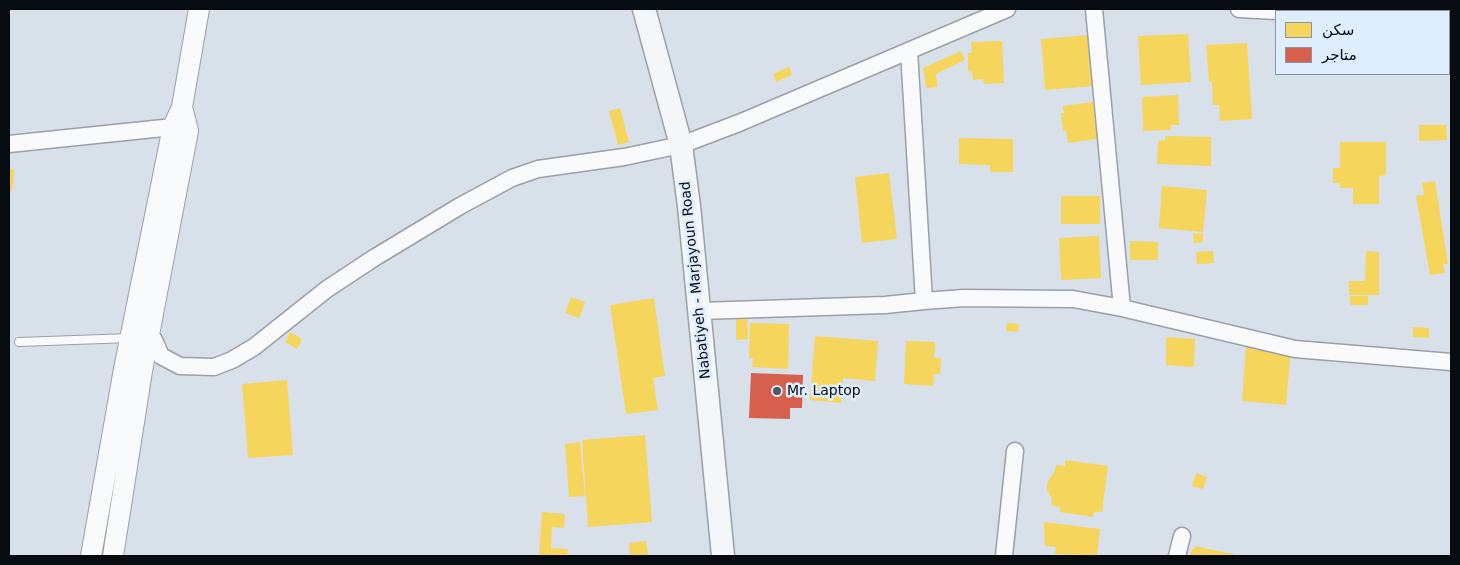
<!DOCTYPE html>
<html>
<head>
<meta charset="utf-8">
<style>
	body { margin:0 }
	#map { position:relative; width:1460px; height:565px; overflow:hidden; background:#d8e1ea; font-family:"DejaVu Sans",Cairo,sans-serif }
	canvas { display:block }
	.frame { position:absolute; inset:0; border:10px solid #070c11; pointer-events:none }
	.legend { position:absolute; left:1275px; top:10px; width:175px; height:65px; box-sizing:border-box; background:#deeefe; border:1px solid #88949f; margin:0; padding:6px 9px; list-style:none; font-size:15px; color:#070c11 }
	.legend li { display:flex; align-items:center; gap:10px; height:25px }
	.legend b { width:25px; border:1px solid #88949f }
</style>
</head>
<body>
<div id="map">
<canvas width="1460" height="565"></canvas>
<div class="frame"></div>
<ul class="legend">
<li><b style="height:14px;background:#f6d55c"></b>سكن</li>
<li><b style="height:14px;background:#d6604d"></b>متاجر</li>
</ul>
</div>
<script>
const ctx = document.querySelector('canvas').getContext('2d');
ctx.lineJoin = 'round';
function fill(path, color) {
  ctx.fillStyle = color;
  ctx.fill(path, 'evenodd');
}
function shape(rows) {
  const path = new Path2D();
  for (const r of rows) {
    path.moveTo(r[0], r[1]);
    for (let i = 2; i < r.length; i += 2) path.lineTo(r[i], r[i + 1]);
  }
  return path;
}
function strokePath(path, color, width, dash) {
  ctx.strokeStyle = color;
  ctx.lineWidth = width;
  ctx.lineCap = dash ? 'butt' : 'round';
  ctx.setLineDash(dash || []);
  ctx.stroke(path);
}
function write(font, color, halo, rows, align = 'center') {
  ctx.font = font + ' "DejaVu Sans",sans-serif';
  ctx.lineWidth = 5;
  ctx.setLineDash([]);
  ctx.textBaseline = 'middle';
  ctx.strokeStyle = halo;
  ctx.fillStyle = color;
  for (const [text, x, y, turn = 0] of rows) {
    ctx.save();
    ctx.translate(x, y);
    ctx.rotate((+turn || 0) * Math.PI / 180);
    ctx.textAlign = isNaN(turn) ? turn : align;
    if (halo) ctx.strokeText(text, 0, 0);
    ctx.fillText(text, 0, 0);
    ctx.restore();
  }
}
fill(shape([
	[1188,34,1191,82,1141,85,1138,36],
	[1089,35,1094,86,1045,90,1041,39],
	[1002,41,1004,83,984,84,983,79,973,80,972,71,968,72,968,53,972,53,971,42],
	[1247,43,1252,119,1220,121,1219,105,1213,105,1212,81,1209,82,1206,45],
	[961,51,965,60,936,74,938,87,926,88,923,68],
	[789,67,792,75,776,82,773,74],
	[1178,95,1179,125,1171,125,1171,130,1143,131,1142,97],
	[1093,102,1097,139,1068,143,1066,130,1063,131,1061,113,1064,113,1063,106],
	[620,108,629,142,618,145,609,111],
	[1419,125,1446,125,1447,140,1419,141],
	[1165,136,1211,137,1211,166,1157,164,1158,141,1165,140],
	[959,138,1013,139,1013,172,990,172,990,165,959,164],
	[1340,142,1386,142,1386,175,1379,176,1379,204,1353,204,1353,188,1340,188,1340,183,1333,183,1333,168,1340,168],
	[9,169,14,169,13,187,9,194],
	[889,173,897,239,862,243,855,177],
	[1435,181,1448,264,1443,264,1445,273,1430,275,1416,196,1424,195,1422,183],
	[1162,186,1207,190,1203,232,1159,228],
	[1061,196,1100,196,1100,224,1061,224],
	[1203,233,1203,242,1194,243,1193,234],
	[1099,236,1101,278,1061,280,1059,238],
	[1130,241,1158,242,1158,260,1130,260],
	[1213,251,1214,263,1197,264,1196,252],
	[1366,251,1379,252,1379,295,1349,295,1349,281,1365,281],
	[1350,296,1368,296,1368,305,1350,305],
	[571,297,585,302,579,318,565,313],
	[654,298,665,376,653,378,658,410,626,414,610,305],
	[736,312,747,312,748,339,736,340],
	[750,323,789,324,788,369,752,367,753,358,749,358],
	[1007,323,1019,324,1018,332,1006,331],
	[1413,327,1429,328,1429,338,1413,337],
	[290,332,302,339,297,349,285,342],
	[815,336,878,341,875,381,843,378,841,403,810,400],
	[1166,337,1195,339,1194,367,1166,365],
	[906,341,935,342,934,358,941,358,940,374,934,374,933,386,904,384],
	[1246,344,1291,349,1286,405,1242,401],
	[287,380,293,455,248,458,242,384],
	[645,435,652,522,588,527,582,440],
	[580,442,585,496,569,497,565,444],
	[1065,460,1108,466,1102,512,1094,512,1093,517,1060,512,1060,507,1051,505,1052,498,1047,490,1047,483,1055,471,1056,465,1065,466],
	[1196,473,1207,477,1203,489,1192,486],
	[542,512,565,514,564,528,552,527,551,548,568,549,567,556,539,556],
	[1044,522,1100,529,1097,556,1055,554,1056,547,1045,546],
	[646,541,648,555,630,556,629,543],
	[1195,546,1233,554,1233,556,1190,556,1192,549,1195,549]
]), '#f6d55c');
fill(shape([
	[751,373,803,375,802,408,790,408,790,419,749,418]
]), '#d6604d');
const service = shape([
	[19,342,130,338]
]);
const minor = shape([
	[1239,9,1276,11],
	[1449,24,1451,24],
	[909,51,924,301,964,298,1073,299,1122,308,1094,9],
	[9,144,173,127,183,130],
	[1122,308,1295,349,1451,362],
	[700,311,885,305,924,301],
	[141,334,149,335,154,340,161,356,180,366,214,367,232,360,254,347,327,289,374,258,460,206,512,178,538,169,624,157,681,145,739,123,1007,9],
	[1004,556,1015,451],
	[1177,556,1182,536]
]);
const tertiary = shape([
	[91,556,124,369,173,127,182,107,199,9],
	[113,556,142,371,188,131,182,107]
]);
const secondary = shape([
	[644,9,681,145,689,206,723,556]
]);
strokePath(service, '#99a0a7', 10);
strokePath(minor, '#99a0a7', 19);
strokePath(tertiary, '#99a0a7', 22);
strokePath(secondary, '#99a0a7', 25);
strokePath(service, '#f9fafc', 8);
strokePath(minor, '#f9fafc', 16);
strokePath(tertiary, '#f9fafc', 20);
strokePath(secondary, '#f4f7f9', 22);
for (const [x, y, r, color] of [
	[777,391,5,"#50575d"]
]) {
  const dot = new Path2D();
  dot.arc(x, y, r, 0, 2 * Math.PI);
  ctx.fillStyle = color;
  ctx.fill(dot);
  strokePath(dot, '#deeefe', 2);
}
write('14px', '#070c11', '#deeefe', [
	["Nabatiyeh - Marjayoun Road",696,280,-96]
]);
write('14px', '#070c11', '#deeefe', [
	["Mr. Laptop",787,391]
], 'left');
</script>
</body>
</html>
